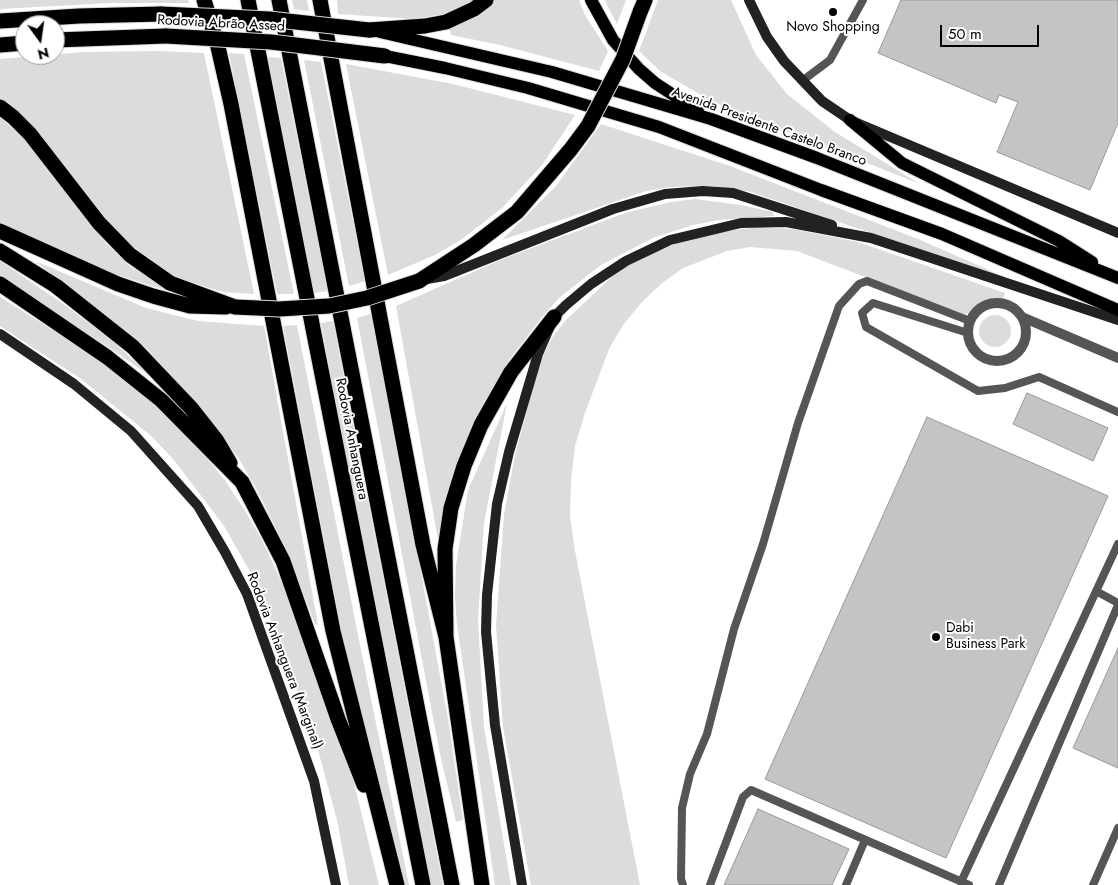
<!DOCTYPE html>
<html>
<head>
<meta charset="utf-8">
<style>
	body { margin:0 }
	#map { position:relative; width:1118px; height:885px; overflow:hidden; background:#fff; font-family:Jost,sans-serif }
	canvas { display:block }
	.north { position:absolute; left:15px; top:15px; width:50px; height:50px; box-sizing:border-box; background:#fff; border:1px solid #999; border-radius:50%; rotate:166deg; font-size:14px; font-weight:700; line-height:20px; text-align:center; color:#000 }
	.north::after { content:''; display:block; margin:auto; width:18px; height:22px; background:#000; clip-path:polygon(50% 0,100% 100%,50% 72%,0 100%) }
	.scale { position:absolute; left:940px; top:25px; width:99px; height:22px; box-sizing:border-box; border:2px solid #000; border-top:0; padding-left:6px; font-size:15px; line-height:18px; white-space:nowrap; color:#000; -webkit-text-stroke:4px #fff; paint-order:stroke }
</style>
</head>
<body>
<div id="map">
<canvas width="1118" height="885"></canvas>
<div class="north">N</div>
<div class="scale">50 m</div>
</div>
<script>
const ctx = document.querySelector('canvas').getContext('2d');
ctx.lineJoin = 'round';
function fill(path, color) {
  ctx.fillStyle = color;
  ctx.fill(path, 'evenodd');
}
function shape(rows) {
  const path = new Path2D();
  for (const r of rows) {
    if (r.length === 3) {
      path.moveTo(r[0] + r[2], r[1]);
      path.arc(r[0], r[1], r[2], 0, 2 * Math.PI);
      continue;
    }
    path.moveTo(r[0], r[1]);
    for (let i = 2; i < r.length; i += 2) path.lineTo(r[i], r[i + 1]);
  }
  return path;
}
function strokePath(path, color, width, dash) {
  ctx.strokeStyle = color;
  ctx.lineWidth = width;
  ctx.lineCap = dash ? 'butt' : 'round';
  ctx.setLineDash(dash || []);
  ctx.stroke(path);
}
function write(font, color, halo, rows, align = 'center') {
  ctx.font = font + ' Jost,sans-serif';
  ctx.lineWidth = 4;
  ctx.setLineDash([]);
  ctx.textBaseline = 'middle';
  ctx.strokeStyle = halo;
  ctx.fillStyle = color;
  for (const [text, x, y, turn = 0] of rows) {
    ctx.save();
    ctx.translate(x, y);
    ctx.rotate((+turn || 0) * Math.PI / 180);
    ctx.textAlign = isNaN(turn) ? turn : align;
    if (halo) ctx.strokeText(text, 0, 0);
    ctx.fillText(text, 0, 0);
    ctx.restore();
  }
}
fill(shape([
	[0,0,188,0,189,3,111,3,0,9],
	[292,0,307,0,309,11,294,9],
	[337,0,475,0,463,8,445,14,412,19,338,14],
	[495,0,579,0,585,15,608,51,599,71,500,45,451,35,449,28,482,11],
	[605,0,626,0,617,24,607,5],
	[658,0,731,0,756,55,787,94,835,132,920,184,711,101,660,71,639,51],
	[159,51,204,53,254,294,223,292,175,277,155,265,122,241,0,102,0,59,84,52],
	[229,53,244,54,294,294,277,294],
	[268,57,281,58,328,291,313,293],
	[304,60,321,62,365,281,349,286],
	[346,64,453,84,575,115,542,165,502,208,461,240,435,255,388,275],
	[0,117,27,142,105,242,128,265,171,292,106,271,0,223],
	[601,124,730,166,918,239,1021,284,751,192,713,186,670,187,646,191,502,240,556,186],
	[695,199,741,205,773,212,774,216,719,220,693,225,653,238,601,265,560,297,542,317,509,360,476,419,458,464,439,545,396,306,500,260,625,213,671,202],
	[759,227,793,229,858,242,1005,293,1001,302,981,304,965,315,797,251,750,247,727,251,683,268,661,284,641,303,623,325,609,349,585,413,575,446,571,481,570,516,575,551,640,885,531,885,503,727,496,625,504,515,515,455,538,368,551,339,565,321,618,271,652,253,685,240,719,232],
	[0,261,62,303,110,339,154,379,113,350,0,279],
	[35,261,146,308,198,321,264,326,318,625,315,624,287,551,257,490,239,459,196,402,145,347],
	[0,297,86,351,153,401,202,452,224,479,244,509,262,540,288,596,339,738,354,783,379,885,349,885,337,820,318,750,282,645,248,568,224,526,174,460,150,435,81,379,0,326],
	[373,313,448,719,463,820,456,822,440,754,357,318],
	[995,331,16],
	[333,321,443,885,429,885,359,527,321,323],
	[297,325,358,635,409,885,403,885,344,644,283,326],
	[507,403,484,523,478,620,484,727,511,885,495,885,457,625,455,597,456,565,468,490]
]), '#dcdcdc');
const building = shape([
	[901,0,1118,0,1118,123,1090,190,997,152,1018,102,999,95,996,103,878,53,901,0],
	[1027,393,1108,428,1093,461,1013,424,1027,393],
	[927,417,1108,496,946,858,765,779,927,417],
	[1118,648,1118,768,1073,748,1118,648],
	[758,809,849,849,832,885,724,885,758,809]
]);
fill(building, '#c4c4c4');
strokePath(building, '#999', 1);
const primary = shape([
	[591,0,613,40,639,69,655,83,698,111],
	[380,32,552,72,711,119,817,158,1118,278],
	[385,56,445,68,528,88,659,127,821,190,942,234,1118,310],
	[850,120,902,163,1059,241,1092,262]
]);
const highway = shape([
	[204,0,218,47,231,104,333,631,397,885],
	[248,0,423,885],
	[279,0,452,885],
	[320,0,423,545,446,637],
	[640,12,645,0],
	[0,21,79,16,161,14],
	[369,30,425,26,446,22,474,9,486,0],
	[55,40,166,36],
	[0,45,25,43],
	[0,107,13,117,30,134,99,223,130,255,170,283,235,307],
	[0,231,118,284,153,296,190,306,226,307],
	[0,251,56,286,133,347,191,408,217,441,230,463],
	[419,281,474,245,517,212,571,149,588,126],
	[0,284,107,357,161,400,242,482,283,561,338,719,364,785],
	[482,885,446,637,445,549,451,508,464,466,481,425,511,372,554,317]
]);
strokePath(primary, '#dbdbdb', 14);
strokePath(highway, '#dbdbdb', 17);
strokePath(shape([
	[802,81,830,60,863,0],
	[968,333,873,303,862,313,866,327,978,391,1005,388,1039,377,1118,412],
	[1096,591,1118,603],
	[961,882,1118,544],
	[683,885,681,879,682,808,690,774,707,734,734,629,763,544,798,423,839,306,859,284,867,281,970,321],
	[710,885,743,797,751,790,969,885],
	[846,885,865,840],
	[999,885,1118,605],
	[1093,885,1118,828]
]), '#555', 8);
strokePath(shape([
	[997,332,29],
	[1022,317,1118,358]
]), '#555', 10);
strokePath(shape([
	[749,0,767,37,784,61,822,101,850,120,1118,233],
	[427,279,444,276,613,209,665,194,703,191,733,193,832,225],
	[0,334,74,384,131,431,198,506,225,552,247,594,314,781,336,885],
	[522,885,495,725,486,632,487,595,497,504,509,452,538,354,554,317,566,305,591,284,626,261,670,240,741,223,786,222,871,238,1118,320]
]), '#222', 10);
strokePath(primary, '#000', 12);
strokePath(highway, '#000', 15);
const highwayBridge = shape([
	[161,14,269,19,369,30],
	[166,36,271,42,385,56],
	[588,126,623,59,640,12],
	[235,307,279,309,329,306,367,298,419,281]
]);
strokePath(highwayBridge, '#dbdbdb', 17, []);
strokePath(highwayBridge, '#000', 15);
for (const [x, y, r, color] of [
	[833,12,5,"#000"],
	[936,637,5,"#000"]
]) {
  const dot = new Path2D();
  dot.arc(x, y, r, 0, 2 * Math.PI);
  ctx.fillStyle = color;
  ctx.fill(dot);
  strokePath(dot, '#fff', 2);
}
write('14px', '#000', '#fff', [
	["Rodovia Abrão Assed",221,24,3],
	["Avenida Presidente Castelo Branco",769,127,20],
	["Rodovia Anhanguera",351,439,79],
	["Rodovia Anhanguera (Marginal)",284,661,69]
]);
write('14px', '#000', '#fff', [
	["Novo Shopping",833,28],
	["Dabi",946,629,"left"],
	["Business Park",946,645,"left"]
]);
</script>
</body>
</html>
